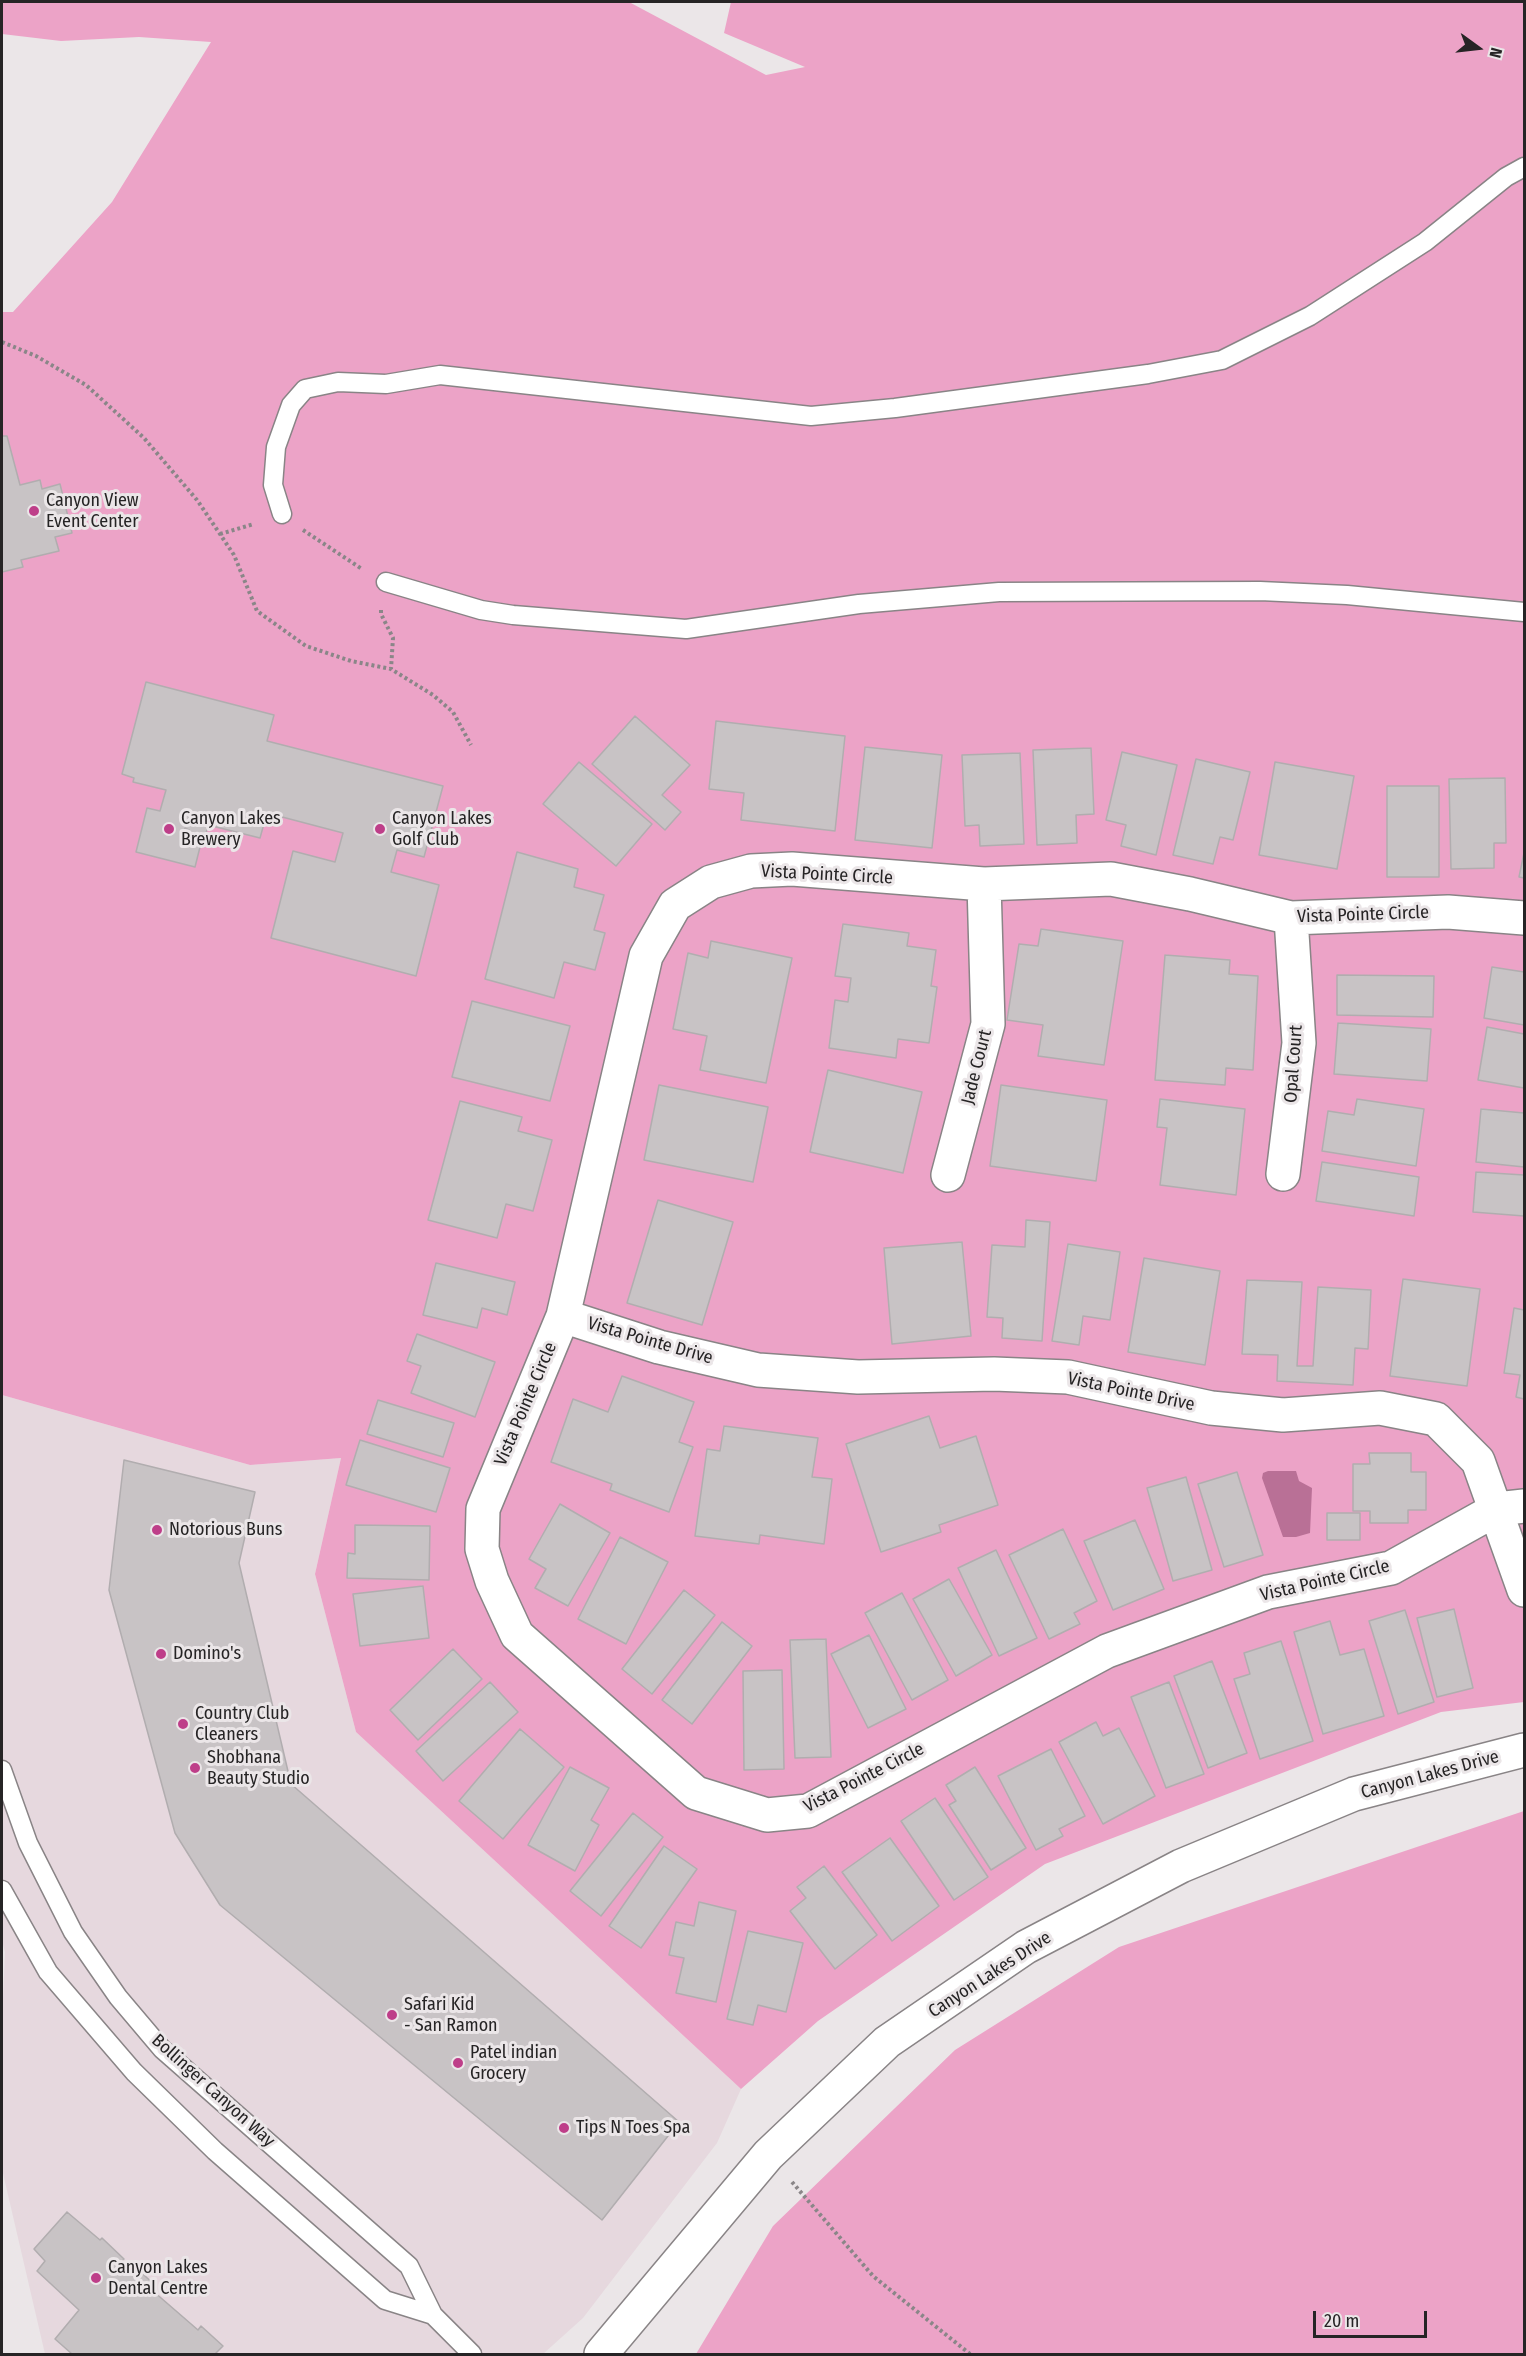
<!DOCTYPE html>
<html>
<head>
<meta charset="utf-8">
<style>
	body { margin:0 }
	#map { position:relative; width:1526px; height:2356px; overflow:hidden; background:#ebe6e8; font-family:"Fira Sans Condensed",sans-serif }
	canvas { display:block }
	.frame { position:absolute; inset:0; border:3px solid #262425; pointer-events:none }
	.north { position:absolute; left:1448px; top:18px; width:60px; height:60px; -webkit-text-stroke:4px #ebe6e8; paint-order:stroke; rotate:105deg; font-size:16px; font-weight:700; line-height:24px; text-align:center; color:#262425 }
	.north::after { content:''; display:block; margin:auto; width:21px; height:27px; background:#262425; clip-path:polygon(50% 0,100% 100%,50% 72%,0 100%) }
	.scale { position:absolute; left:1313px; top:2311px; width:114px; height:27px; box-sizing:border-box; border:3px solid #262425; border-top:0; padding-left:8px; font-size:18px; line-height:21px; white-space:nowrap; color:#262425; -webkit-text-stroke:4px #ebe6e8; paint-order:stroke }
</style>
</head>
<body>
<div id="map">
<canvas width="1526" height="2356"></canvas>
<div class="frame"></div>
<div class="north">N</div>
<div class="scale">20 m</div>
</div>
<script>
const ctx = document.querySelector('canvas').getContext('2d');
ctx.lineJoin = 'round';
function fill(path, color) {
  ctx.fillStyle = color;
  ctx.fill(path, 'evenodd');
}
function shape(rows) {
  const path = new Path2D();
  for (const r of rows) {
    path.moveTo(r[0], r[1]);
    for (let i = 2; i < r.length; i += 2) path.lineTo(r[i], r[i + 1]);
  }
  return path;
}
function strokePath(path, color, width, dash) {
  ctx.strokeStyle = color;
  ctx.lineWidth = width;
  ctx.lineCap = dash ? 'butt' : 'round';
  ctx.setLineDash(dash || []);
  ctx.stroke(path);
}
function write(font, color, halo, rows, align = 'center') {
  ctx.font = font + ' "Fira Sans Condensed",sans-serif';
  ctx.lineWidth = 6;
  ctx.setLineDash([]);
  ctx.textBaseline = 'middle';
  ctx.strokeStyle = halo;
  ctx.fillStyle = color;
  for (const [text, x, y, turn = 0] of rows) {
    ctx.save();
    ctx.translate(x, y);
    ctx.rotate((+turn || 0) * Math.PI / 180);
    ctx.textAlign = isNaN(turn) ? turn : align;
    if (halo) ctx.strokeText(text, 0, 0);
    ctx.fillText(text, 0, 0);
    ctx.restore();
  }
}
fill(shape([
	[2,1395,250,1465,341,1458,315,1574,356,1732,741,2089,717,2143,583,2318,543,2354,45,2354,2,2169,2,2021,5,1952,2,1941]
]), '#e6d8de');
fill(shape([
	[2,2,629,2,766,75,805,67,724,33,731,2,1524,2,1524,1702,1441,1712,1045,1864,818,2021,741,2089,356,1732,315,1574,341,1458,250,1465,2,1395,2,312,13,312,112,202,211,42,139,37,61,41,2,34],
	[1524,1811,1524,2354,696,2354,773,2226,955,2050,1119,1947]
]), '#eca3c7');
fill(shape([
	[1268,1471,1296,1471,1299,1481,1312,1488,1310,1533,1296,1537,1283,1537,1262,1478,1263,1473]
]), '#b97096');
const building = shape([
	[2,436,7,436,20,485,40,480,42,489,60,484,72,533,55,537,59,551,21,560,23,567,2,572,2,436],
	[146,682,274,715,267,741,443,786,424,857,397,850,391,872,439,885,416,976,271,938,293,851,335,862,343,833,267,813,260,838,208,825,205,838,188,834,189,830,185,828,182,839,201,843,195,867,136,852,147,808,160,811,166,790,133,782,134,778,122,774,146,682],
	[635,716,690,765,662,795,681,812,665,830,592,764,635,716],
	[716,721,845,736,835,831,741,820,744,793,709,789,716,721],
	[865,747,942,755,932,848,855,840,865,747],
	[1091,748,1094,814,1076,815,1077,843,1037,845,1033,750,1091,748],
	[1122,752,1177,765,1156,855,1121,846,1126,825,1106,820,1122,752],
	[1020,753,1024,844,980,846,979,825,965,826,962,755,1020,753],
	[1196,759,1250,772,1233,840,1220,837,1213,864,1173,855,1196,759],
	[579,762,652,824,616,866,543,804,579,762],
	[1275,762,1354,776,1337,869,1259,855,1275,762],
	[1505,778,1506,843,1494,843,1494,868,1451,869,1449,779,1505,778],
	[1387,786,1439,786,1439,877,1387,877,1387,786],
	[517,852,578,869,574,887,604,895,594,930,605,933,595,970,564,962,554,998,485,979,517,852],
	[1524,853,1524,878,1519,877,1524,853],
	[843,924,909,933,907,946,936,950,931,986,937,987,929,1043,898,1039,896,1058,829,1048,835,1000,848,1002,851,978,835,976,843,924],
	[1041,929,1123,941,1104,1065,1038,1056,1043,1025,1007,1020,1019,944,1038,946,1041,929],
	[711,941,792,958,766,1083,700,1070,707,1036,673,1029,688,953,708,958,711,941],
	[1165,955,1230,960,1229,974,1258,976,1253,1070,1226,1068,1225,1085,1155,1080,1165,955],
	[1492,967,1524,972,1524,1025,1484,1018,1492,967],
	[1337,975,1434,976,1433,1017,1337,1015,1337,975],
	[472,1001,570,1026,550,1101,452,1077,472,1001],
	[1338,1023,1431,1029,1427,1081,1334,1074,1338,1023],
	[1487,1027,1524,1034,1524,1088,1478,1080,1487,1027],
	[828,1070,922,1092,903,1173,810,1152,828,1070],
	[659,1085,768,1107,753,1182,644,1160,659,1085],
	[1001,1085,1107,1100,1096,1181,990,1166,1001,1085],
	[1160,1099,1245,1109,1236,1195,1160,1185,1167,1128,1157,1127,1160,1099],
	[1357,1099,1424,1109,1416,1166,1322,1151,1328,1111,1354,1115,1357,1099],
	[460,1101,522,1117,518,1131,552,1140,533,1211,506,1204,497,1238,428,1220,460,1101],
	[1481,1109,1524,1113,1524,1167,1476,1162,1481,1109],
	[1322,1162,1419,1177,1414,1216,1316,1201,1322,1162],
	[1476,1172,1524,1175,1524,1216,1473,1212,1476,1172],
	[658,1200,733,1222,702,1325,627,1303,658,1200],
	[1026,1220,1050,1222,1042,1341,1002,1338,1003,1318,987,1317,992,1245,1025,1247,1026,1220],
	[962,1242,971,1336,892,1344,884,1248,962,1242],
	[1068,1244,1120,1252,1110,1320,1083,1316,1079,1345,1052,1341,1068,1244],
	[1144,1258,1220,1271,1205,1365,1128,1352,1144,1258],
	[436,1263,515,1282,507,1315,482,1308,477,1328,423,1315,436,1263],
	[1403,1279,1480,1289,1467,1386,1390,1376,1403,1279],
	[1247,1280,1302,1282,1297,1366,1313,1366,1318,1287,1371,1290,1368,1349,1355,1348,1353,1385,1277,1381,1278,1355,1242,1354,1247,1280],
	[1514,1308,1524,1310,1524,1399,1516,1397,1520,1375,1504,1373,1514,1308],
	[417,1334,495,1362,475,1417,411,1393,421,1366,407,1361,417,1334],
	[622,1376,694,1402,679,1442,693,1447,669,1512,610,1490,612,1484,551,1462,573,1399,608,1412,622,1376],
	[378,1400,454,1423,443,1457,367,1434,378,1400],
	[929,1416,940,1448,976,1436,998,1505,939,1525,941,1532,881,1552,846,1444,929,1416],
	[724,1426,818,1438,812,1477,832,1479,824,1544,760,1535,759,1544,695,1536,707,1449,720,1451,724,1426],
	[360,1440,450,1468,436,1512,346,1485,360,1440],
	[1369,1453,1411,1453,1411,1472,1426,1472,1426,1510,1408,1510,1408,1523,1370,1523,1370,1511,1353,1511,1353,1464,1370,1464,1369,1453],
	[124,1460,255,1492,239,1563,291,1784,679,2122,602,2220,220,1905,175,1833,109,1590,124,1460],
	[1237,1472,1263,1555,1224,1567,1198,1484,1237,1472],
	[1186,1477,1212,1570,1173,1581,1147,1488,1186,1477],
	[560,1504,610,1533,568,1606,535,1588,546,1569,529,1559,560,1504],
	[1327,1513,1360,1513,1360,1540,1327,1540,1327,1513],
	[1135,1520,1164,1589,1113,1610,1084,1541,1135,1520],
	[355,1525,430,1526,429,1580,347,1578,348,1553,355,1554,355,1525],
	[1063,1529,1097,1601,1074,1613,1080,1624,1049,1639,1009,1555,1063,1529],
	[620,1537,668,1562,626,1644,578,1619,620,1537],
	[996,1550,1037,1638,999,1656,958,1568,996,1550],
	[949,1579,992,1655,956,1676,913,1599,949,1579],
	[423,1586,429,1638,360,1646,353,1594,423,1586],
	[684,1590,715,1615,652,1694,622,1669,684,1590],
	[902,1593,948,1680,912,1700,865,1613,902,1593],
	[1454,1609,1473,1688,1437,1697,1417,1618,1454,1609],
	[1405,1610,1434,1702,1398,1714,1369,1621,1405,1610],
	[1330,1621,1340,1655,1364,1649,1384,1716,1323,1734,1294,1632,1330,1621],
	[722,1622,752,1646,692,1724,662,1700,722,1622],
	[869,1635,906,1709,868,1728,831,1654,869,1635],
	[826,1639,831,1757,795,1758,790,1640,826,1639],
	[1281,1641,1313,1741,1260,1759,1234,1679,1250,1674,1244,1653,1281,1641],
	[453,1649,482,1679,418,1740,390,1710,453,1649],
	[1212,1661,1247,1753,1208,1768,1174,1676,1212,1661],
	[782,1670,784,1769,744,1770,743,1671,782,1670],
	[490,1682,518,1712,443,1781,416,1751,490,1682],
	[1169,1682,1204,1774,1166,1788,1131,1697,1169,1682],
	[1096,1722,1103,1736,1119,1728,1155,1796,1103,1824,1059,1742,1096,1722],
	[520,1729,564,1767,503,1839,459,1801,520,1729],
	[1051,1749,1085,1816,1059,1829,1063,1836,1036,1850,998,1776,1051,1749],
	[570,1767,609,1788,591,1820,599,1825,575,1871,528,1845,570,1767],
	[975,1767,1026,1848,991,1870,949,1805,956,1801,946,1785,975,1767],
	[935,1798,988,1877,954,1900,901,1821,935,1798],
	[633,1813,663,1837,601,1916,570,1891,633,1813],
	[890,1838,939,1906,892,1941,842,1872,890,1838],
	[664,1846,697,1869,641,1948,609,1926,664,1846],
	[824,1866,877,1935,835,1969,790,1911,806,1898,797,1887,824,1866],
	[699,1902,736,1911,716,2002,676,1993,684,1958,669,1955,676,1922,694,1926,699,1902],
	[748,1931,803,1943,786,2012,758,2005,753,2025,727,2019,748,1931],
	[67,2212,100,2240,102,2238,124,2259,122,2261,131,2269,134,2266,156,2286,153,2291,198,2330,201,2326,223,2346,215,2354,72,2354,55,2339,79,2310,37,2271,45,2261,34,2249,67,2212]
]);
fill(building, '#c8c3c5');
strokePath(building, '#b1adaf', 1.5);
const service = shape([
	[282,514,273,485,276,447,291,405,305,389,338,382,386,384,440,375,811,416,895,408,1148,374,1222,360,1310,316,1425,242,1506,177,1524,167],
	[386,582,481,610,513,615,686,629,859,604,999,592,1260,591,1347,595,1524,612],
	[2,1770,28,1843,73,1932,118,1997,162,2049,409,2266,433,2315,472,2354],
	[2,1890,48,1972,134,2072,215,2151,385,2300,433,2315]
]);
const minor = shape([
	[1524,918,1448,912,1291,918,1190,894,1111,879,984,884,792,869,751,871,711,882,675,905,646,956,563,1316,483,1509,482,1549,492,1581,517,1635,696,1793,767,1815,808,1811,1107,1651,1268,1592,1391,1568,1497,1509,1524,1506],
	[1283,1174,1299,1043,1291,918],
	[948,1175,988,1024,984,884],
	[563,1316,659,1347,758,1370,858,1377,994,1374,1068,1377,1211,1408,1283,1415,1380,1408,1436,1419,1478,1461,1524,1590],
	[601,2354,768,2155,887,2042,1026,1947,1181,1866,1354,1794,1524,1750]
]);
strokePath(service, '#898486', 21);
strokePath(minor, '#898486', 36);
strokePath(shape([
	[2,342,36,356,86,385,144,438,197,500,220,534,234,555,257,611,306,646,351,661,391,669,433,695,453,712,471,745],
	[303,530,362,569],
	[220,534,254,524],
	[381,610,381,614,393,638,391,669],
	[792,2182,873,2276,970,2354]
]), '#8a8688', 4, [3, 3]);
strokePath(service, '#fff', 18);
strokePath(minor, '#fff', 33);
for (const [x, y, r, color] of [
	[34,511,6,"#be3e89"],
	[169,829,6,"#be3e89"],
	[380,829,6,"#be3e89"],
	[157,1530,6,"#be3e89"],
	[161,1654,6,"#be3e89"],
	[183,1724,6,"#be3e89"],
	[195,1768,6,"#be3e89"],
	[392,2015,6,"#be3e89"],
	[458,2063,6,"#be3e89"],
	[564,2128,6,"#be3e89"],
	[96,2278,6,"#be3e89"]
]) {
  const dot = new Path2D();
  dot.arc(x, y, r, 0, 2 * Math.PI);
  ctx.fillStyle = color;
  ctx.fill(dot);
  strokePath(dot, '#ebe6e8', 2);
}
write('18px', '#262425', '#ebe6e8', [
	["Canyon View",46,501],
	["Event Center",46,522],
	["Canyon Lakes",181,819],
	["Brewery",181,840],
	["Canyon Lakes",392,819],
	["Golf Club",392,840],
	["Notorious Buns",169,1530],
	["Domino's",173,1654],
	["Country Club",195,1714],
	["Cleaners",195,1735],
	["Shobhana",207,1758],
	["Beauty Studio",207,1779],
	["Safari Kid",404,2005],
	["- San Ramon",404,2026],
	["Patel indian",470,2053],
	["Grocery",470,2074],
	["Tips N Toes Spa",576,2128],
	["Canyon Lakes",108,2268],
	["Dental Centre",108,2289]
], 'left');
write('18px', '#262425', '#ebe6e8', [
	["Vista Pointe Circle",827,875,3],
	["Vista Pointe Circle",1363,915,-2],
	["Opal Court",1294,1064,-86],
	["Jade Court",977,1067,-76],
	["Vista Pointe Drive",650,1341,16],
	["Vista Pointe Drive",1131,1392,12],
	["Vista Pointe Circle",526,1404,-67],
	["Vista Pointe Circle",1325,1581,-13],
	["Canyon Lakes Drive",1430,1775,-15],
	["Vista Pointe Circle",864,1778,-27],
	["Canyon Lakes Drive",990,1975,-33],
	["Bollinger Canyon Way",213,2091,42]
]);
</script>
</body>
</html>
